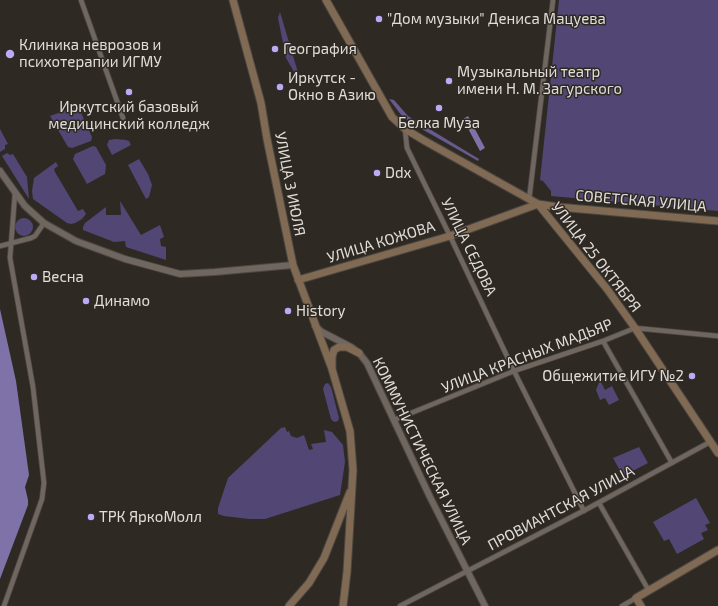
<!DOCTYPE html>
<html>
<head>
<meta charset="utf-8">
<style>
	body { margin:0 }
	canvas { display:block; background:#2f2923 }
</style>
</head>
<body>
<canvas width="718" height="606"></canvas>
<script>
const ctx = document.querySelector('canvas').getContext('2d');
ctx.lineJoin = 'round';
function fill(path, color) {
  ctx.fillStyle = color;
  ctx.fill(path, 'evenodd');
}
function shape(rows) {
  const path = new Path2D();
  for (const r of rows) {
    if (r.length === 3) {
      path.moveTo(r[0] + r[2], r[1]);
      path.arc(r[0], r[1], r[2], 0, 2 * Math.PI);
      continue;
    }
    path.moveTo(r[0], r[1]);
    for (let i = 2; i < r.length; i += 2) path.lineTo(r[i], r[i + 1]);
  }
  return path;
}
function strokePath(path, color, width, dash) {
  ctx.strokeStyle = color;
  ctx.lineWidth = width;
  ctx.lineCap = dash ? 'butt' : 'round';
  ctx.setLineDash(dash || []);
  ctx.stroke(path);
}
function write(font, color, halo, rows, align = 'center') {
  ctx.font = font + ' "Exo 2",sans-serif';
  ctx.lineWidth = 3;
  ctx.setLineDash([]);
  ctx.textBaseline = 'middle';
  ctx.strokeStyle = halo;
  ctx.fillStyle = color;
  for (const [text, x, y, turn = 0] of rows) {
    ctx.save();
    ctx.translate(x, y);
    ctx.rotate((+turn || 0) * Math.PI / 180);
    ctx.textAlign = isNaN(turn) ? turn : align;
    if (halo) ctx.strokeText(text, 0, 0);
    ctx.fillText(text, 0, 0);
    ctx.restore();
  }
}
fill(shape([
	[559,0,718,0,718,211,551,196,551,191,543,181,540,180],
	[280,12,302,86,286,58,278,18],
	[78,106,92,137,91,141,72,148,68,147,50,116],
	[0,129,8,144,5,145,5,149,0,152],
	[115,139,126,140,129,141,131,145,112,155,107,145,109,140],
	[93,146,96,147,106,165,105,174,87,184,73,159,75,154],
	[7,153,10,155,13,154,27,177,29,199,2,156],
	[139,159,148,174,152,185,149,197,146,199,128,165],
	[56,162,58,166,54,169,55,172,78,211,83,209,86,214,82,219,75,223,71,224,67,223,33,199,32,191,34,178],
	[120,201,141,235,160,225,164,237,160,239,161,246,166,247,166,260,126,247,125,241,114,242,83,230,83,227,85,223,106,207,106,215,121,215],
	[24,227,9],
	[600,380,605,390,612,386,619,400,609,405,605,398,600,400,596,390],
	[328,383,331,387,339,418,338,421,334,422,331,419,323,389,325,384],
	[285,427,287,432,289,431,291,436,297,438,304,435,309,450,313,449,311,444,326,442,324,430,332,432,343,445,345,462,340,495,265,519,249,519,224,516,218,514,218,508,228,478,281,428],
	[639,447,648,463,623,476,613,458],
	[696,498,710,523,705,525,708,530,701,533,704,539,677,554,669,539,664,541,653,522]
]), '#514674');
fill(shape([
	[389,99,394,100,408,116,479,159,478,161,413,124,402,116]
]), '#665a8e');
fill(shape([
	[468,116,485,148,480,151,463,119],
	[0,309,16,381,29,475,25,487,28,500,28,505,0,579]
]), '#7e72a9');
const minor = shape([
	[81,0,123,118],
	[405,129,407,148,450,236,514,371,584,511],
	[529,200,553,0],
	[0,246,31,238,35,236,44,223],
	[603,341,672,463],
	[394,420,514,371,603,341,635,328,718,336],
	[599,503,649,591],
	[4,606,42,499,44,483,33,387,10,258,15,193],
	[400,606,587,509,710,442],
	[622,606,636,598]
]);
const tertiary = shape([
	[0,171,25,206,44,223,76,241,125,259,180,274,215,272,293,265],
	[315,326,322,332,351,347,359,353,367,363,430,497,485,606]
]);
const secondary = shape([
	[233,0,261,103,267,139,293,265,332,369],
	[326,0,392,117,405,129,425,141,538,204,607,289,635,328,718,453],
	[298,280,450,236,538,204,558,207,718,221],
	[289,606,309,583,324,558,350,492],
	[343,606,347,572,353,470,350,431,332,369,332,357,334,350,339,347,347,347,359,353],
	[641,606,636,598,718,550]
]);
strokePath(minor, '#4c4741', 6);
strokePath(tertiary, '#4c4741', 8);
strokePath(secondary, '#4c4741', 9);
strokePath(minor, '#6e665f', 4.5);
strokePath(tertiary, '#6e665f', 6);
strokePath(secondary, '#816a54', 7);
for (const [x, y, r, color] of [
	[379,19,4,"#bbaaf6"],
	[275,49,4,"#bbaaf6"],
	[10,54,5,"#bbaaf6"],
	[449,81,4,"#bbaaf6"],
	[280,87,4,"#bbaaf6"],
	[129,92,4,"#bbaaf6"],
	[439,108,4,"#bbaaf6"],
	[377,173,4,"#bbaaf6"],
	[34,277,4,"#bbaaf6"],
	[86,301,4,"#bbaaf6"],
	[288,311,4,"#bbaaf6"],
	[692,376,4,"#bbaaf6"],
	[91,517,4,"#bbaaf6"]
]) {
  const dot = new Path2D();
  dot.arc(x, y, r, 0, 2 * Math.PI);
  ctx.fillStyle = color;
  ctx.fill(dot);
  strokePath(dot, '#2f2923', 1.5);
}
write('15px', '#e1ddd9', '#2f2923', [
	["\"Дом музыки\" Дениса Мацуева",387,19],
	["Клиника неврозов и",19,45],
	["психотерапии ИГМУ",19,62],
	["География",283,49],
	["Музыкальный театр",457,72],
	["имени Н. М. Загурского",457,89],
	["Иркутск -",288,78],
	["Окно в Азию",288,95],
	["Иркутский базовый",129,107,"center"],
	["медицинский колледж",129,124,"center"],
	["Белка Муза",439,123,"center"],
	["Ddx",385,173],
	["Весна",42,277],
	["Динамо",94,301],
	["History",296,311],
	["Общежитие ИГУ №2",684,376,"right"],
	["ТРК ЯркоМолл",99,517]
], 'left');
write('15px', '#e1ddd9', '#2f2923', [
	["УЛИЦА 3 ИЮЛЯ",290,184,79],
	["СОВЕТСКАЯ УЛИЦА",641,201,5],
	["УЛИЦА КОЖОВА",381,242,-17],
	["УЛИЦА СЕДОВА",469,247,64],
	["УЛИЦА 25 ОКТЯБРЯ",596,257,52],
	["УЛИЦА КРАСНЫХ МАДЬЯР",527,356,-21],
	["КОММУНИСТИЧЕСКАЯ УЛИЦА",422,451,64],
	["ПРОВИАНТСКАЯ УЛИЦА",561,508,-28]
]);
</script>
</body>
</html>
